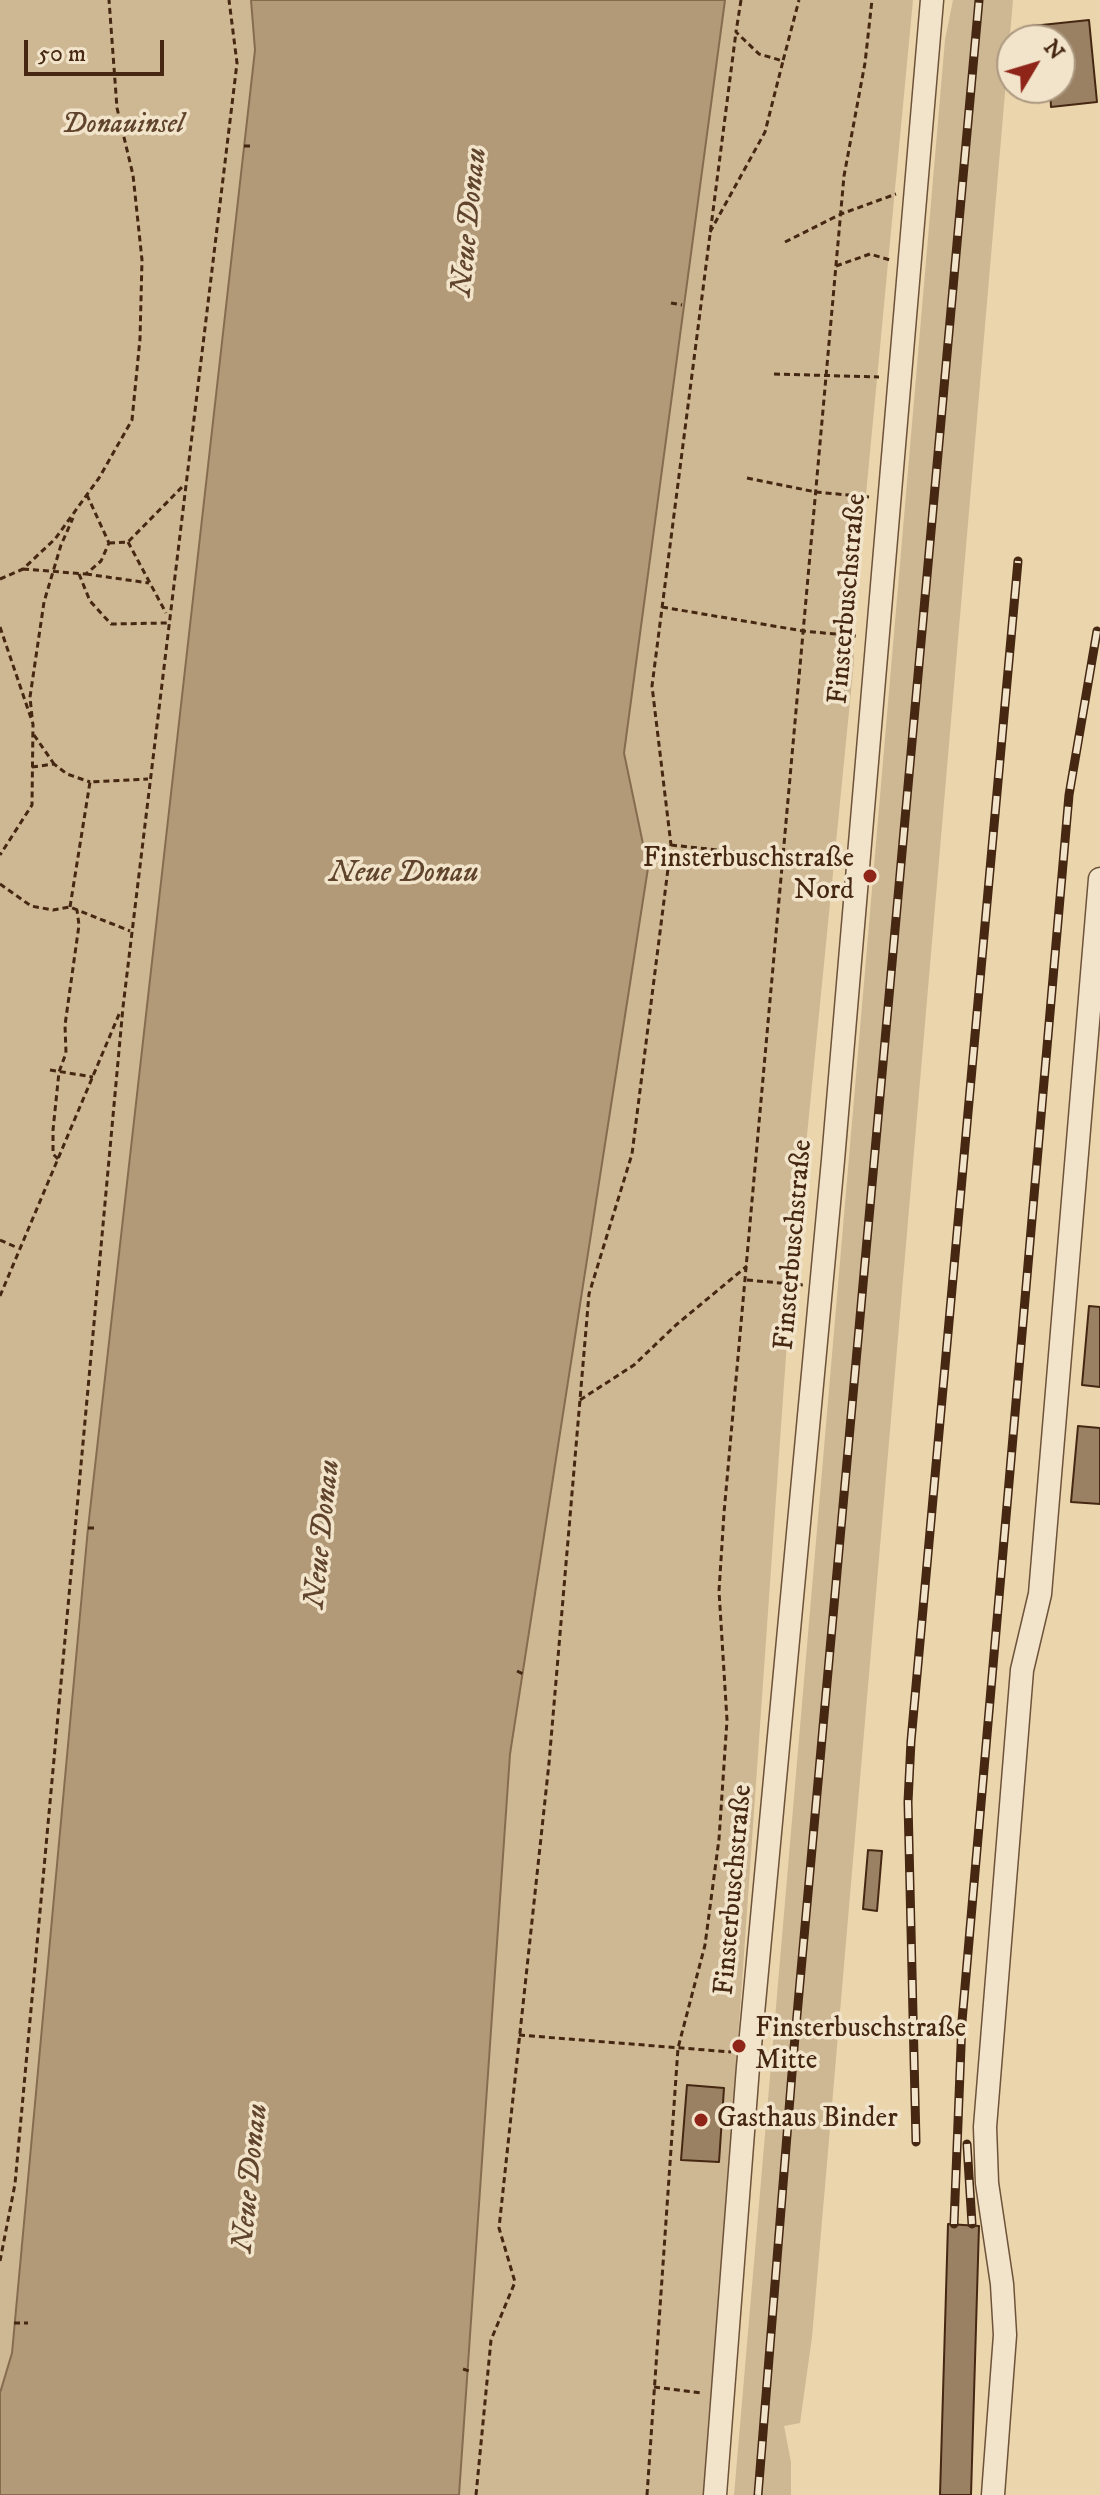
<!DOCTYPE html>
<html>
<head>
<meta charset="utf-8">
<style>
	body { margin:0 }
	#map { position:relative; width:1100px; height:2495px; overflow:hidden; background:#ead5ad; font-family:"IM FELL DW Pica",serif }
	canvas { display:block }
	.north { position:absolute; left:996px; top:24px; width:80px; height:80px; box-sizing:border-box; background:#f1e4ca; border:2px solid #ac9880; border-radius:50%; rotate:52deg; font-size:22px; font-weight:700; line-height:32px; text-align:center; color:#452712 }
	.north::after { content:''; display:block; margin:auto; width:28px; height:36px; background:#8f2418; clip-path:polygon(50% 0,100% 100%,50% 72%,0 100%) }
	.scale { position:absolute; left:24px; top:40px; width:140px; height:36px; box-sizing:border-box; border:4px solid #452712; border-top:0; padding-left:10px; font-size:24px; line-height:28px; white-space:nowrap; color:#452712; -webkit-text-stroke:6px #f1e4ca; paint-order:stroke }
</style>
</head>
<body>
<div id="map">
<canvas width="1100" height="2495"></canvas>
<div class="north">N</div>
<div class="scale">50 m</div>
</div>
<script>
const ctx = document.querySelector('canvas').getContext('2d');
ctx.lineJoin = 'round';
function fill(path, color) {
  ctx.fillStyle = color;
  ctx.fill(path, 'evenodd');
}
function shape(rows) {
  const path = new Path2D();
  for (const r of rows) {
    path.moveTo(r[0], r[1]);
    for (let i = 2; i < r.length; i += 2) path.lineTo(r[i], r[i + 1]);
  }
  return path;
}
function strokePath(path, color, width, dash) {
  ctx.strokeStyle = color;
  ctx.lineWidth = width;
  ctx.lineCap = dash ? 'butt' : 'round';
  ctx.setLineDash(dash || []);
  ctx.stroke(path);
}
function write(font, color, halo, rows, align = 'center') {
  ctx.font = font + ' "IM FELL DW Pica",serif';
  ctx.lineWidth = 7;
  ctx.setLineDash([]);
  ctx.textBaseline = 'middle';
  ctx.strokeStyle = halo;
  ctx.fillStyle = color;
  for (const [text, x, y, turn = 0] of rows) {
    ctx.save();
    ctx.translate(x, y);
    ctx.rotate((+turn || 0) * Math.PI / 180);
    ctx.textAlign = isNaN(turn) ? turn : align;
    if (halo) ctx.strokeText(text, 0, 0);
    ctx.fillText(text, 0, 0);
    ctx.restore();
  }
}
fill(shape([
	[0,0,251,0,255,50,88,1528,12,2353,0,2393],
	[725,0,913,0,853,631,854,661,788,1327,706,2495,459,2495,510,1754,648,868,624,754],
	[953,0,1013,0,812,2337,800,2423,784,2426,791,2462,791,2495,734,2495,945,40]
]), '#ceb793');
const water = shape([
	[251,0,725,0,624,753,648,868,510,1754,459,2495,0,2495,0,2393,12,2353,88,1528,255,50,251,0]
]);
fill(water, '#b29a78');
strokePath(water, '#866c4f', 2);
const building = shape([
	[1089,20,1097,102,1051,107,1050,88,1060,88,1060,40,1033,40,1032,26,1089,20],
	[1089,1306,1100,1307,1100,1387,1082,1385,1089,1306],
	[1078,1426,1100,1428,1100,1504,1071,1502,1078,1426],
	[868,1850,882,1851,877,1911,863,1909,868,1850],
	[687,2085,724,2088,719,2162,681,2160,687,2085],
	[948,2224,979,2226,971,2495,940,2495,948,2224]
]);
fill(building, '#9b8163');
strokePath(building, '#452712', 2);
const minor = shape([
	[715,2495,748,2067,833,1160,932,0],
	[993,2495,1005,2335,1002,2284,987,2183,985,2127,1022,1670,1040,1594,1100,879]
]);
strokePath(minor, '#6e5239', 25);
strokePath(shape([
	[741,0,736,32,759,54,783,61,799,0],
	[244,146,251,146],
	[710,232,765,132,783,61],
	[785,242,841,214,896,194],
	[836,266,870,254,890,260],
	[671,303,682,305],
	[774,374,879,377],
	[747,478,816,492,869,497],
	[128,542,166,613],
	[109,543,128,542,182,487],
	[23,569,86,574,101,561,109,543,87,495],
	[79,574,90,601,111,624,167,623],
	[86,574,149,583],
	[0,579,23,569,55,539,99,478,132,420,140,339,142,260,133,175,117,108,109,0],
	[662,607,803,631,856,636],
	[0,627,33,724,32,805,0,855],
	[32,717,30,697,44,602,61,545,73,518],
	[34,735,54,764],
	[32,767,54,764,67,774,90,782],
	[671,845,838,863],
	[0,884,31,906,53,910,70,907,130,931],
	[70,907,90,782,148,779],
	[50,1070,93,1077],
	[58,1159,53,1154,53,1130,59,1072,66,1053,65,1025,79,925,77,910],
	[0,1240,18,1248],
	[747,1280,803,1285],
	[0,1296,120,1012],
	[580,1400,634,1365,676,1325,747,1266],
	[88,1528,96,1528],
	[517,1671,523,1674],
	[519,2035,731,2052],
	[0,2261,15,2184,123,1007,237,63,229,0],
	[14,2323,28,2323],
	[463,2369,469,2371],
	[654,2387,702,2393],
	[476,2495,491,2340,515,2282,499,2228,549,1763,589,1294,632,1154,671,845,652,686,736,32],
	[647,2495,678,2048,705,1945,719,1839,727,1720,719,1591,724,1513,844,176,865,63,872,0]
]), '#452712', 3, [6, 4]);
strokePath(minor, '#f1e4ca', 22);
const rail = shape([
	[916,2142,908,1802,911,1741,1018,561],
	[967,2144,972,2224],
	[954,2224,962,2021,1069,795,1097,631],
	[758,2495,794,2048,979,0]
]);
strokePath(rail, '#452712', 9);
strokePath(rail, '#f1e4ca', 6, [18]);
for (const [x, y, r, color] of [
	[870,876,8,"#8f2418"],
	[739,2046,8,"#8f2418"],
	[701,2120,8,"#8f2418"]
]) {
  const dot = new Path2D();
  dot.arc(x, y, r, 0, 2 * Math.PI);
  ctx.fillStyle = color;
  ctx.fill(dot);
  strokePath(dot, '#f1e4ca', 3);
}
write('italic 28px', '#60442c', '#f1e4ca', [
	["Donauinsel",123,126]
]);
write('28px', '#452712', '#f1e4ca', [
	["Finsterbuschstraße",849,599,-85],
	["Finsterbuschstraße",795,1245,-85],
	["Finsterbuschstraße",735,1890,-85]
]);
write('28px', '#452712', '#f1e4ca', [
	["Finsterbuschstraße",854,860,"right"],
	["Nord",854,892,"right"],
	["Finsterbuschstraße",755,2030],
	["Mitte",755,2062],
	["Gasthaus Binder",717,2120]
], 'left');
write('italic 30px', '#60442c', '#f1e4ca', [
	["Neue Donau",471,222,-84],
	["Neue Donau",404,875],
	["Neue Donau",324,1534,-84],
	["Neue Donau",252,2178,-84]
]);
</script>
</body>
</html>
